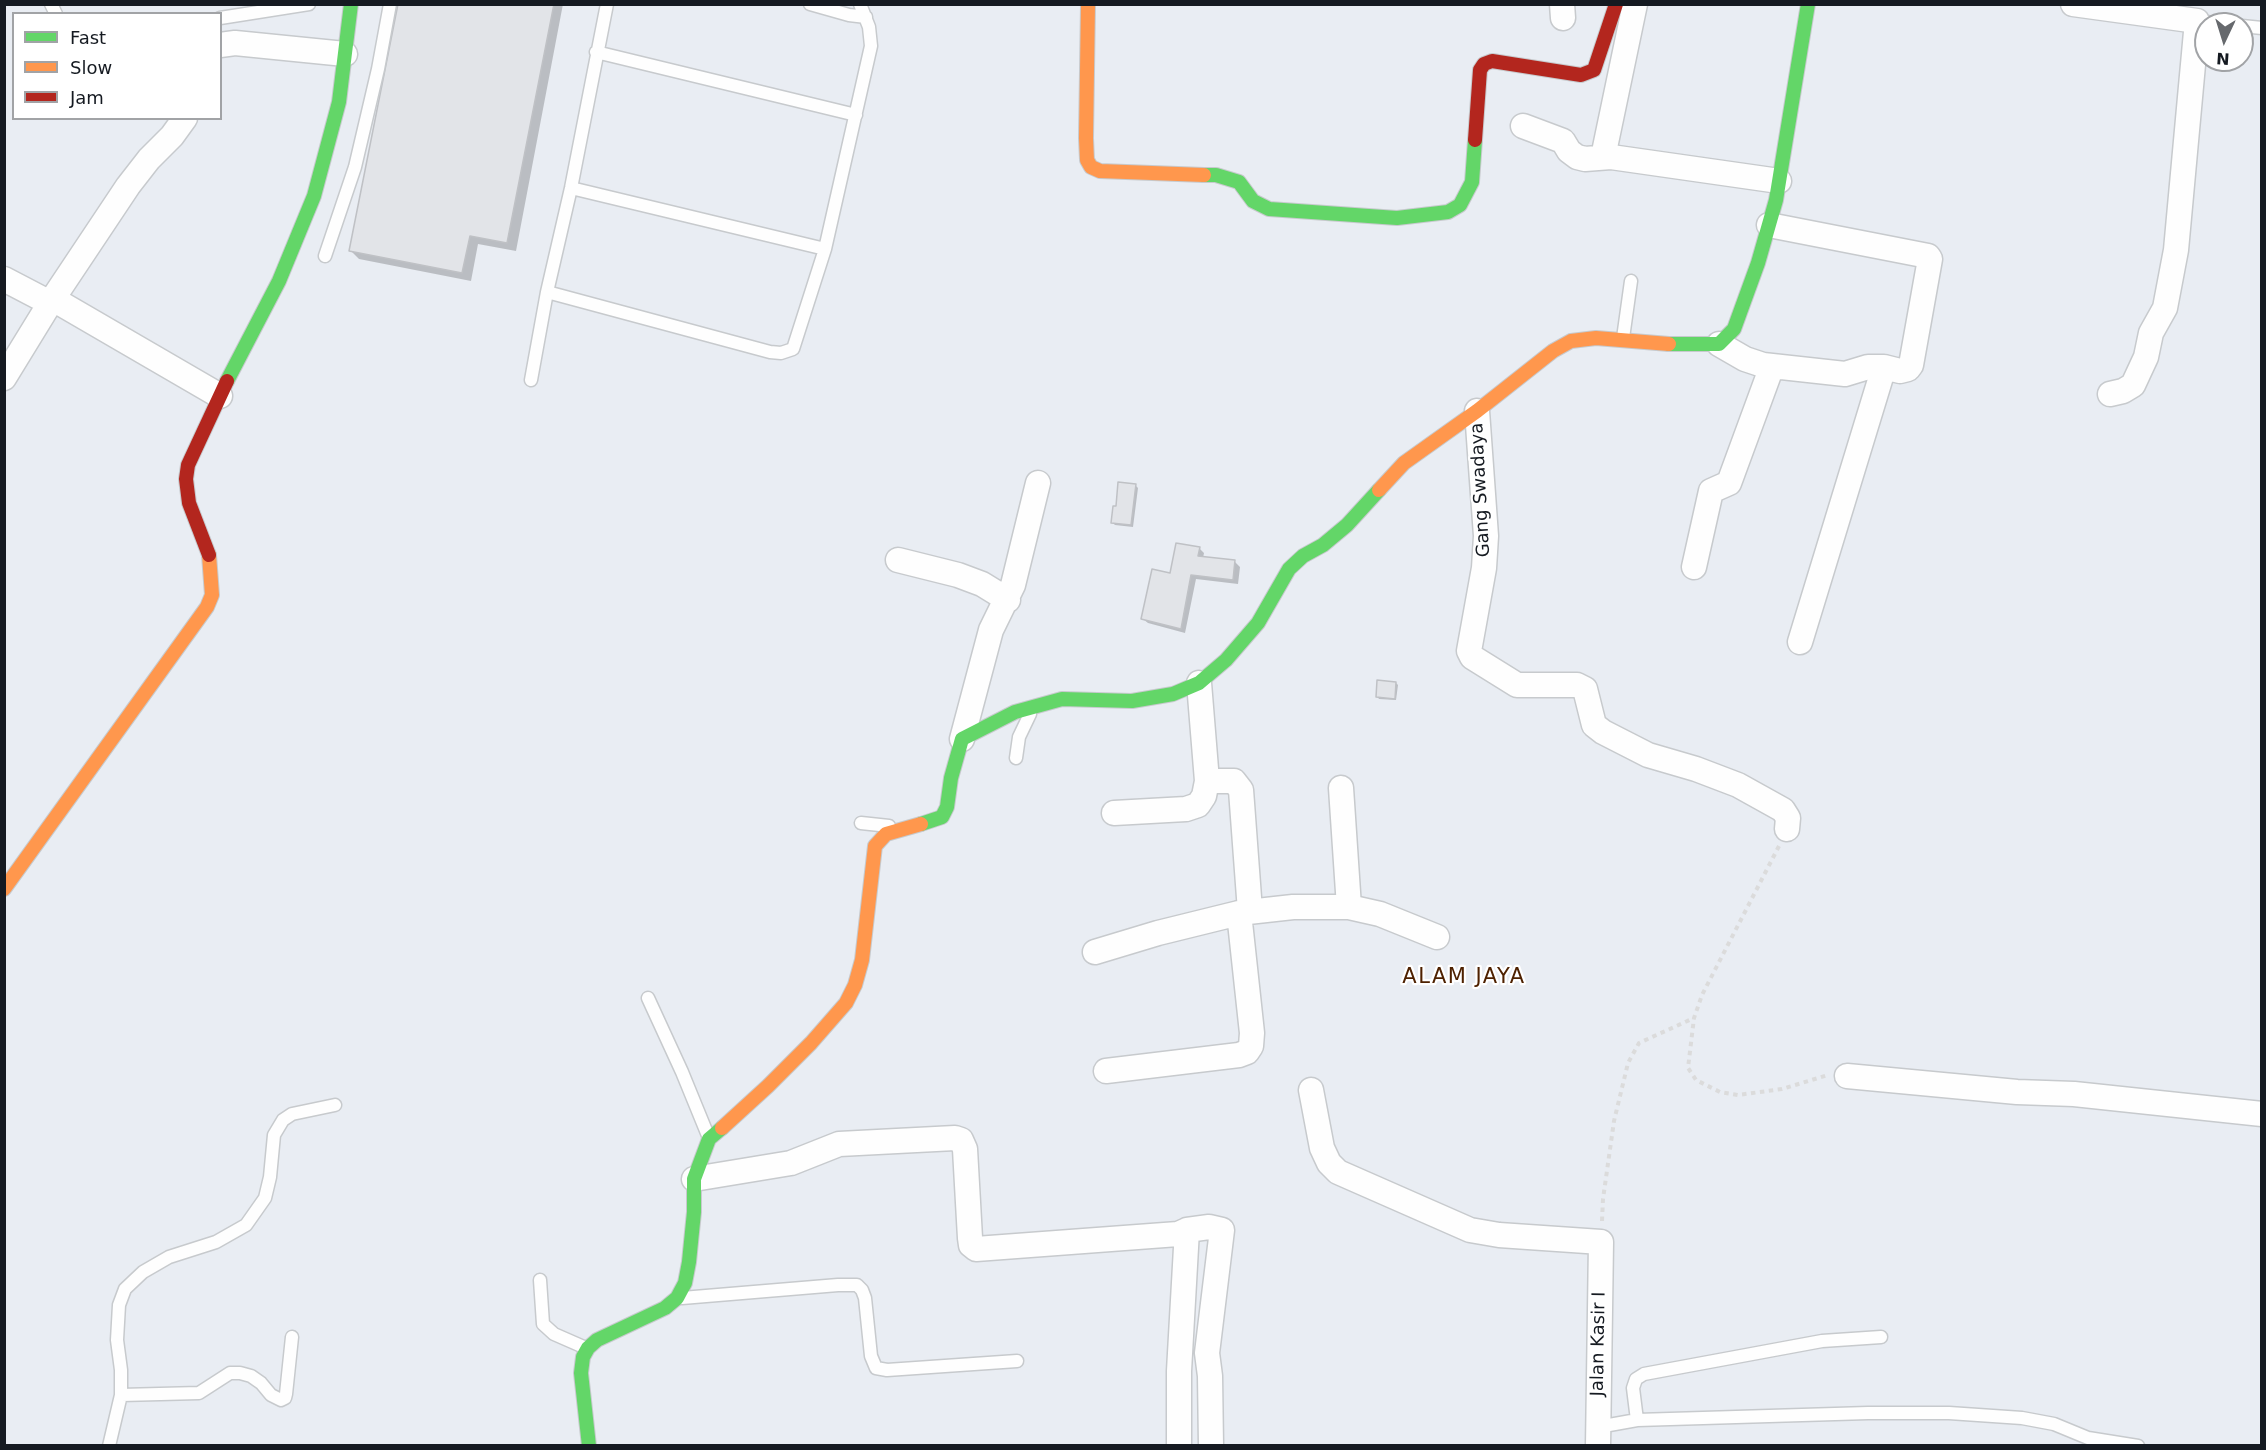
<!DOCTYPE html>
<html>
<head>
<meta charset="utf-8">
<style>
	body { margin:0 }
	#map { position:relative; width:2266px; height:1450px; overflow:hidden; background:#fbfbfb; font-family:"DejaVu Sans",sans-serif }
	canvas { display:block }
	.frame { position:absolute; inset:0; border:6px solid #151a21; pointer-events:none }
	.legend { position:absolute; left:12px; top:12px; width:210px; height:108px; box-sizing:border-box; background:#fff; border:2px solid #a1a3a6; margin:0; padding:8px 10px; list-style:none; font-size:18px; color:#151a21 }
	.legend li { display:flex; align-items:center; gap:12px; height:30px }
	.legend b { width:30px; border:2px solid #a1a3a6 }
	.north { position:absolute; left:2194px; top:12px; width:60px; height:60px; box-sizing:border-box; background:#fff; border:2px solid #a1a3a6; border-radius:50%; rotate:184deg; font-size:16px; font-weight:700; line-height:24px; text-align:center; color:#151a21 }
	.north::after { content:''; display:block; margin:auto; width:21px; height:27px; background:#66696d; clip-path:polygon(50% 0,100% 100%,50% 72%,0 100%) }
</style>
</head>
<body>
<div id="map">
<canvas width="2266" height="1450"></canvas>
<div class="frame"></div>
<ul class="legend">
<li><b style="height:8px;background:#63d668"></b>Fast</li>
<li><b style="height:8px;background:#ff974d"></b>Slow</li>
<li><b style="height:8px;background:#b3261e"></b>Jam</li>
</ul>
<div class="north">N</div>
</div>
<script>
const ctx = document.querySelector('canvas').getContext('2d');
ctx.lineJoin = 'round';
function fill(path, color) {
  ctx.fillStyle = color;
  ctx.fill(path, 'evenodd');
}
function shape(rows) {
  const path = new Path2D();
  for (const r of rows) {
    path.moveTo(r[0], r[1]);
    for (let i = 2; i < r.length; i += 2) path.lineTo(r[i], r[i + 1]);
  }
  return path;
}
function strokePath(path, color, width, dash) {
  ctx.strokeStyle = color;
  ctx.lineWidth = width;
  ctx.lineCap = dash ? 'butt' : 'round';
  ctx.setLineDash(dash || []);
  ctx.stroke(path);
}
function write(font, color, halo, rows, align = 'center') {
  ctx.font = font + ' "DejaVu Sans",sans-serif';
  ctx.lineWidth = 4.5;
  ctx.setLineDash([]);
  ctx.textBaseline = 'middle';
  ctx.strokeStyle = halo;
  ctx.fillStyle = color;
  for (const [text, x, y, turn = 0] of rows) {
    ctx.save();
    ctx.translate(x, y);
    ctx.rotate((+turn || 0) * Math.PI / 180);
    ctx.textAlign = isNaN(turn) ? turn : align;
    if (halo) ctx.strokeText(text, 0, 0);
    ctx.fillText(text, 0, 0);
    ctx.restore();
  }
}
fill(shape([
	[5,5,2261,5,2261,1445,5,1445],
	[14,14,220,14,220,118,14,118],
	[2206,24,2242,24,2242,60,2206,60]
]), '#e9edf3');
fill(shape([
	[400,4,563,4,516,251,478,244,471,281,359,259,351,251],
	[1136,486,1138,488,1133,527,1115,525,1113,523,1117,508],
	[1199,548,1204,553,1203,558,1235,562,1240,567,1238,584,1196,579,1185,633,1148,623,1143,619,1172,575],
	[1396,683,1398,685,1396,700,1379,699,1377,696]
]), '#0003');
const building = shape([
	[398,4,554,4,507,243,470,236,462,273,349,251,398,4],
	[1118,482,1136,484,1131,525,1111,523,1113,506,1116,506,1118,482],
	[1176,543,1200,547,1198,556,1235,560,1233,580,1191,575,1181,629,1141,619,1152,569,1170,573,1176,543],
	[1377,680,1396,682,1395,699,1376,697,1377,680]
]);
fill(building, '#e2e4e8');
strokePath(building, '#bfc1c5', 1.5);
const lane = shape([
	[51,4,56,14],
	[810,4,849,15,866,17],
	[220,18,309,4],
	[2197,21,2224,24],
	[2242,26,2262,28],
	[596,52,856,115],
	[571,188,825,249],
	[325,256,355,167,378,69,390,4],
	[547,292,770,352,781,353,793,349,825,249,871,46,869,27,860,4],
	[1623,338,1631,281],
	[531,380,547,292,571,188,607,4],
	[1016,758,1019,737,1030,714],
	[861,823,889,826],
	[648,998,682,1072,709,1138],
	[540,1280,543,1324,554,1334,586,1348],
	[682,1298,838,1285,857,1285,862,1290,865,1298,871,1356,876,1368,887,1370,1017,1361],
	[121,1395,199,1393,230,1373,240,1373,251,1376,261,1383,271,1395,281,1400,285,1398,286,1394,292,1337],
	[1637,1420,1633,1388,1636,1379,1644,1374,1822,1341,1881,1337],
	[1598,1427,1637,1420,1868,1413,1949,1413,2022,1418,2054,1424,2088,1438,2138,1446],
	[109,1446,121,1395,121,1370,117,1340,119,1305,125,1289,143,1272,169,1257,216,1242,246,1225,265,1198,270,1177,274,1135,283,1120,292,1114,335,1105]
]);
const street = shape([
	[1562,4,1563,18],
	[2073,4,2197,21,2176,250,2165,308,2151,333,2146,357,2133,385,2123,391,2110,394],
	[220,45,235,43,345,54],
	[1523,126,1563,141,1569,151,1577,157,1585,159,1611,157,1779,181],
	[1603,157,1635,4],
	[4,279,50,303],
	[53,299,220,396],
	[1719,344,1745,359,1763,365,1845,374,1868,367,1884,367,1900,371,1908,369,1911,365,1930,259,1928,256,1769,225],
	[4,378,50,303,128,186,149,159,172,136,185,118],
	[1477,411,1486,536,1484,568,1469,651,1472,657,1517,685,1577,685,1585,689,1594,725,1603,732,1648,755,1696,769,1738,785,1783,810,1788,818,1787,829],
	[898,560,958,575,982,584,1008,600],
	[1694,567,1711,491,1729,483,1772,366],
	[1800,642,1884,367],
	[962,739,991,630,1013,585,1038,483],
	[1207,781,1234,781,1241,790,1250,911],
	[1341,788,1349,907],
	[1114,813,1186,809,1198,805,1204,796,1207,781,1199,683],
	[1095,952,1158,933,1239,913,1293,907,1349,907,1380,914,1437,937],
	[1106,1071,1239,1055,1247,1052,1251,1046,1252,1033,1239,913],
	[1847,1076,2017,1092,2074,1094,2262,1114],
	[1311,1090,1322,1148,1329,1163,1338,1172,1470,1230,1499,1235,1601,1242,1598,1446],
	[694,1179,791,1163,839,1144,955,1138,961,1140,965,1149,970,1238,971,1245,976,1249,1178,1234,1187,1230,1179,1371,1179,1446],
	[1187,1230,1209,1227,1222,1230,1207,1353,1210,1376,1211,1446]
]);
const fast = shape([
	[1204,175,1216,175,1239,182,1253,201,1269,209,1397,218,1448,212,1460,205,1472,182,1475,140],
	[1669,344,1719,344,1734,329,1758,263,1776,200,1808,4],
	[227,381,279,281,314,196,339,102,351,4],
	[921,824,942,817,947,807,951,778,962,739,1015,712,1062,699,1132,701,1173,694,1199,683,1226,660,1258,623,1289,569,1303,556,1323,545,1347,525,1379,490],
	[589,1446,581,1373,583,1357,588,1348,597,1340,665,1308,677,1298,685,1283,689,1262,694,1212,694,1179,709,1139,722,1128]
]);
const slow = shape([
	[1088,4,1086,138,1087,160,1091,167,1100,171,1204,175],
	[1379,490,1404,463,1477,411,1553,351,1571,341,1596,338,1669,344],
	[4,889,207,607,212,595,209,555],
	[722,1128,768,1086,811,1043,846,1003,855,985,862,960,875,846,886,834,921,824]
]);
const jam = shape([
	[1475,140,1480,70,1484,64,1492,61,1581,75,1594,70,1616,4],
	[209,555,189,503,186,479,188,465,227,381]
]);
strokePath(lane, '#c7cacd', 15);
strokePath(street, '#c7cacd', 27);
strokePath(fast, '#c7cacd', 16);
strokePath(slow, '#c7cacd', 16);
strokePath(jam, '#c7cacd', 16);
strokePath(shape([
	[1779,846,1702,995,1694,1018,1688,1068,1696,1080,1720,1092,1738,1095,1782,1089,1828,1075],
	[1602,1221,1603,1199,1614,1121,1628,1063,1639,1043,1694,1018]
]), '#dbdbdb', 4, [4.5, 4.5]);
strokePath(lane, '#fefefe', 12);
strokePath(street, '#fefefe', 24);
strokePath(fast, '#63d668', 14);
strokePath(slow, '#ff974d', 14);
strokePath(jam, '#b3261e', 14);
write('18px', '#151a21', '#fff', [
	["Gang Swadaya",1481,490,-93],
	["Jalan Kasir I",1599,1344,-89]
]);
ctx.letterSpacing = '1.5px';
write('21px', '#4e2100', '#fff', [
	["ALAM JAYA",1464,978]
]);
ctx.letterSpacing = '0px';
</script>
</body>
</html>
